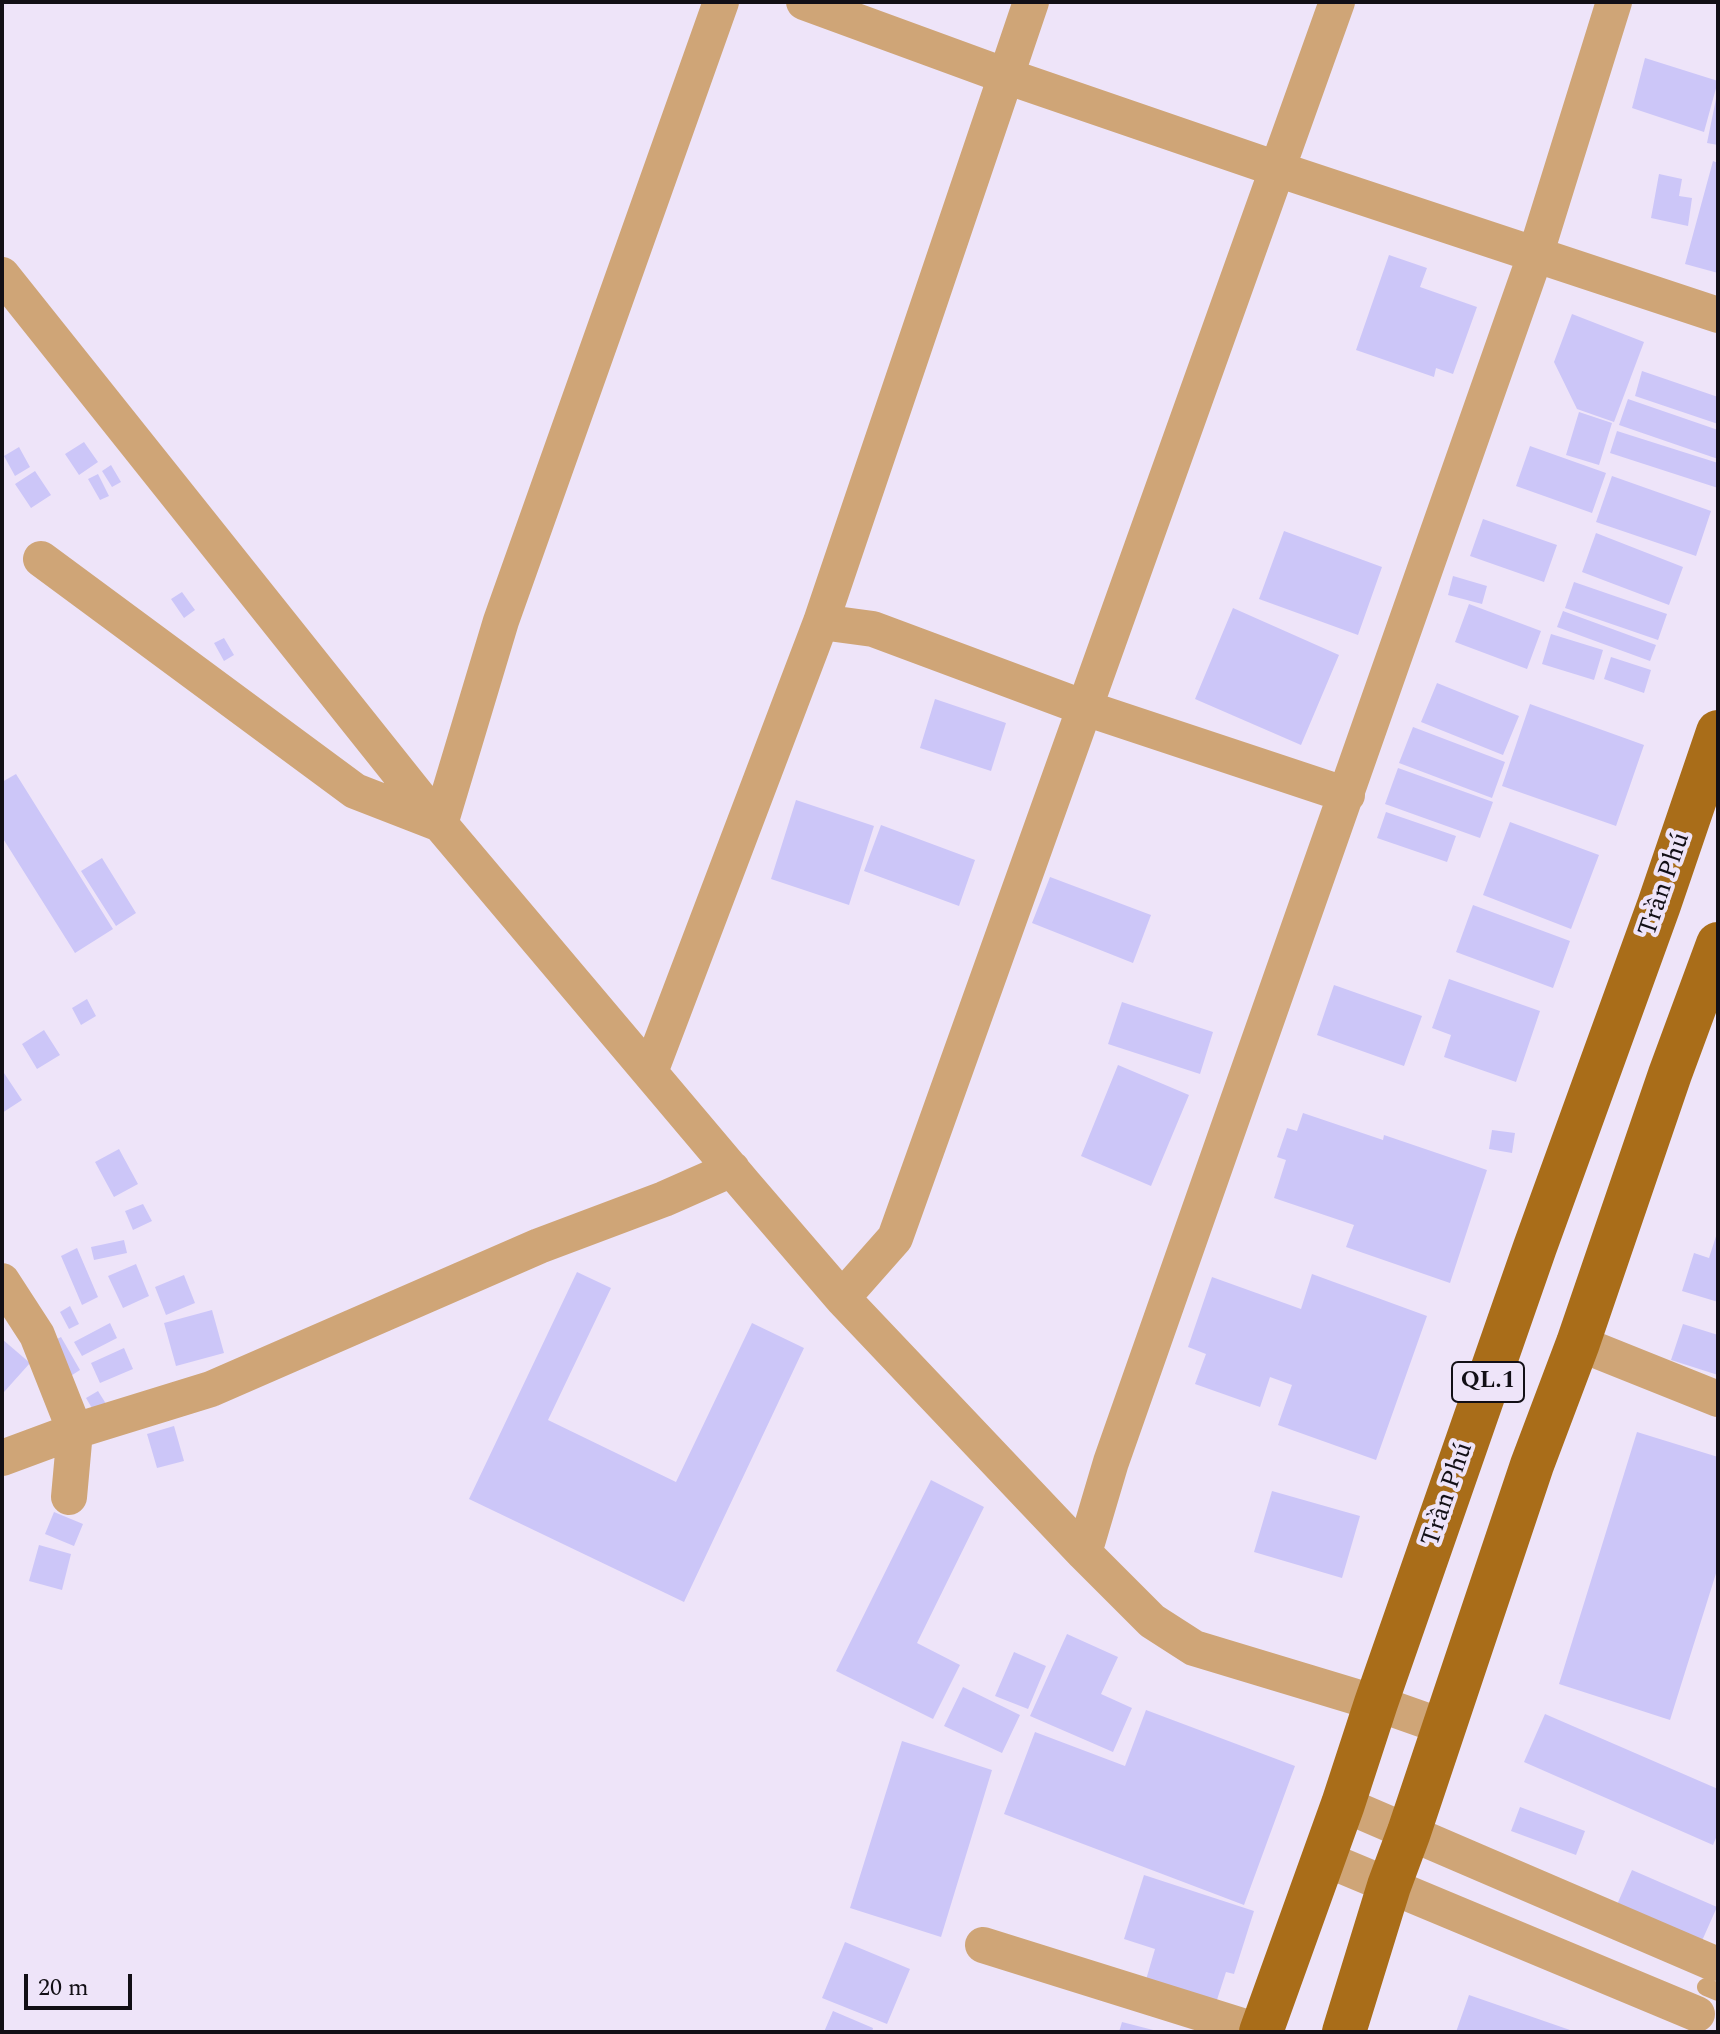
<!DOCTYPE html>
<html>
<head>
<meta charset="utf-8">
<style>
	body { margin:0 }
	#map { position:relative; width:1720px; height:2034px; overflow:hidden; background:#eee4f9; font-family:Spectral,serif }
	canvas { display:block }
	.frame { position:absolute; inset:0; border:4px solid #120f16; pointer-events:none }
	.scale { position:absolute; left:24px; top:1974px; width:108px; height:36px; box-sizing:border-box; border:4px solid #120f16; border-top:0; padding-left:10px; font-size:24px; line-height:28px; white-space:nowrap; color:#120f16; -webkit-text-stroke:6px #eee4f9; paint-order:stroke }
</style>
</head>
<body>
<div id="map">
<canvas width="1720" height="2034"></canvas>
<div class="frame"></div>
<div class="scale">20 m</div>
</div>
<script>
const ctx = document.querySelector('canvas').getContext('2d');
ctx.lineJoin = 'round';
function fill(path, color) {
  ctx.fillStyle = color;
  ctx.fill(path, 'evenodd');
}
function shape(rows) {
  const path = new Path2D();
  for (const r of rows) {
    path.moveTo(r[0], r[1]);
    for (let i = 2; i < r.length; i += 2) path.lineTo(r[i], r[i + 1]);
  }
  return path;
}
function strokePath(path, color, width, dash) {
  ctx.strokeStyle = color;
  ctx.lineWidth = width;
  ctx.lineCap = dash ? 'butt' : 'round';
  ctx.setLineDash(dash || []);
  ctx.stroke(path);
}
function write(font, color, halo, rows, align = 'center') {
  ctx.font = font + ' Spectral,serif';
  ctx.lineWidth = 8;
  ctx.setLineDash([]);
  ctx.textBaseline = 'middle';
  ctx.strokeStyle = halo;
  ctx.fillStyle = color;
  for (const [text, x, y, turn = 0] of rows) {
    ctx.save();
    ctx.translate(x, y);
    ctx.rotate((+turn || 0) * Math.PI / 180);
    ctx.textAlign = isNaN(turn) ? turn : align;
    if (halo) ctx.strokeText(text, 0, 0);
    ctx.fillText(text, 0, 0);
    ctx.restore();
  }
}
fill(shape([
	[1645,58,1718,81,1704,132,1632,108],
	[1717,94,1718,94,1718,145,1707,143],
	[1713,161,1718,163,1718,273,1685,264],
	[1659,174,1682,179,1679,196,1692,198,1688,226,1651,218],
	[1389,255,1427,268,1420,287,1477,307,1453,374,1436,368,1434,377,1356,350],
	[1572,314,1644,342,1614,422,1577,409,1554,362],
	[1642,371,1718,397,1718,424,1635,396],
	[1628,399,1718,430,1718,459,1619,425],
	[1579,412,1612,423,1599,465,1566,455],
	[1617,431,1718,463,1718,488,1610,453],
	[84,442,98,462,79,475,65,454],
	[1530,446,1606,473,1592,513,1516,486],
	[19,447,30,467,15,476,4,456],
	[111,465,121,482,112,487,102,471],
	[35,471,51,495,31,508,15,484],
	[98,474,109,496,100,500,88,479],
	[1612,476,1711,511,1696,556,1596,522],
	[1483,519,1557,545,1544,582,1470,556],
	[1284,531,1382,567,1358,635,1259,599],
	[1596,533,1683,567,1669,605,1582,572],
	[1453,576,1487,586,1482,604,1448,595],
	[1574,582,1667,614,1658,640,1565,608],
	[182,592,195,610,184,618,171,599],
	[1469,604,1541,631,1527,669,1455,642],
	[1233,608,1339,655,1301,745,1195,699],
	[1563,611,1656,645,1650,661,1557,627],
	[1551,634,1603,650,1594,680,1542,664],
	[224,638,234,655,224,661,214,643],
	[1611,657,1651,670,1644,693,1604,679],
	[1437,683,1519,716,1503,755,1421,722],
	[935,699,1006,723,991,771,920,748],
	[1530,704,1644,745,1616,826,1502,786],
	[1413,727,1505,762,1492,798,1399,763],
	[1398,768,1493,802,1480,838,1385,804],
	[16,774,113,929,75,953,2,837,2,782],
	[796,800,874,826,849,905,771,879],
	[1386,812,1456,836,1447,862,1377,838],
	[1510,822,1599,855,1571,929,1483,895],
	[881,825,975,860,959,906,864,871],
	[102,858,136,913,116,926,81,871],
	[1050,877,1151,915,1133,963,1032,923],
	[1473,905,1570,941,1553,988,1456,952],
	[1449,979,1540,1011,1516,1082,1444,1057,1451,1035,1432,1028],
	[1334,985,1422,1016,1404,1066,1317,1035],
	[87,999,96,1016,81,1025,72,1008],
	[1122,1002,1213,1032,1200,1074,1108,1044],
	[44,1030,60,1055,37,1069,22,1044],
	[1118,1065,1189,1095,1151,1186,1081,1156],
	[2,1070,22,1100,2,1113],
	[1303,1113,1383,1140,1384,1135,1487,1170,1450,1283,1346,1247,1354,1225,1274,1198,1286,1160,1277,1157,1287,1128,1297,1131],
	[1492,1130,1515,1133,1512,1153,1489,1149],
	[119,1149,138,1184,114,1197,95,1162],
	[143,1204,152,1221,133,1230,125,1211],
	[1718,1230,1718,1302,1682,1291,1694,1253,1709,1258],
	[124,1240,127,1253,94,1260,91,1247],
	[77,1248,98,1297,82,1305,61,1256],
	[136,1264,149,1296,123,1308,108,1276],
	[577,1272,611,1288,548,1420,676,1482,752,1323,804,1348,684,1602,469,1499],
	[1312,1274,1427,1316,1376,1460,1278,1425,1292,1385,1270,1377,1260,1407,1195,1384,1206,1354,1188,1347,1212,1277,1301,1309],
	[184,1275,195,1303,166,1315,155,1287],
	[70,1306,79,1324,69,1329,60,1312],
	[212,1310,224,1353,176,1366,164,1323],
	[110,1323,117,1338,82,1356,74,1342],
	[1683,1324,1718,1335,1718,1375,1671,1360],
	[61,1337,80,1370,69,1377,49,1343],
	[2,1339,30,1363,4,1392,2,1391],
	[124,1348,133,1369,100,1383,91,1363],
	[98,1391,108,1407,96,1415,86,1398],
	[174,1426,184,1461,157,1468,147,1434],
	[1637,1432,1718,1457,1718,1567,1670,1720,1559,1684],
	[931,1480,984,1507,917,1643,960,1665,933,1719,836,1671],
	[1272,1491,1360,1516,1342,1578,1254,1552],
	[54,1512,83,1524,74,1546,45,1534],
	[39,1545,71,1554,62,1590,29,1581],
	[1067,1634,1118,1657,1101,1694,1132,1708,1113,1752,1030,1716],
	[1014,1652,1046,1666,1028,1709,995,1696],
	[963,1687,1020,1715,1002,1753,944,1726],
	[1146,1710,1295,1766,1244,1905,1004,1814,1035,1732,1125,1766],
	[1545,1714,1718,1789,1718,1833,1713,1845,1524,1762],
	[902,1741,992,1770,941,1937,850,1908],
	[1520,1807,1585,1831,1576,1855,1511,1831],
	[1632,1870,1717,1907,1701,1943,1616,1907],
	[1144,1875,1254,1911,1234,1974,1226,1972,1213,2012,1143,1990,1155,1949,1124,1939],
	[845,1942,910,1969,887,2024,822,1998],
	[1469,1995,1570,2030,1569,2032,1456,2032],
	[833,2011,873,2028,872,2032,824,2032],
	[1122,2022,1157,2031,1156,2032,1119,2032]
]), '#ccc6f8');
strokePath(shape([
	[1706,1987,1718,1992]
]), '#cfa577', 18);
strokePath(shape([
	[804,2,1006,76,1277,169,1718,315],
	[2,275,440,824,744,1184,842,1298,1084,1553,1152,1621,1194,1648,1376,1703,1444,1727],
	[41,559,355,791,440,824,501,621,721,2],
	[821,622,873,629,1085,708,1347,795],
	[650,1072,821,622,1031,2],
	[2,1281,37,1335,75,1431,69,1497],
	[842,1298,895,1238,1337,2],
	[1578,1343,1718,1399],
	[2,1458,75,1431,211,1389,539,1246,664,1199,732,1169],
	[1084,1553,1111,1462,1535,256,1614,2],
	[1343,1804,1713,1963],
	[1323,1858,1697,2014],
	[983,1945,1261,2032]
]), '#cfa577', 36);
strokePath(shape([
	[1261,2032,1343,1804,1376,1703,1535,1247,1659,905,1718,732],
	[1344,2032,1389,1886,1409,1832,1532,1465,1578,1343,1670,1074,1718,944]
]), '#a96d19', 44);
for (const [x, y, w] of [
	[1488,1382,72]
]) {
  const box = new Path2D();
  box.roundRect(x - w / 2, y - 20, w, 40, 6);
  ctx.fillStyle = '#eee4f9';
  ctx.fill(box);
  strokePath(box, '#120f16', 2);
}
write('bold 24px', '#120f16', null, [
	["QL.1",1488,1382]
]);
write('26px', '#120f16', '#eee4f9', [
	["Trần Phú",1666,885,-71],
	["Trần Phú",1449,1495,-71]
]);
</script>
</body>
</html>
